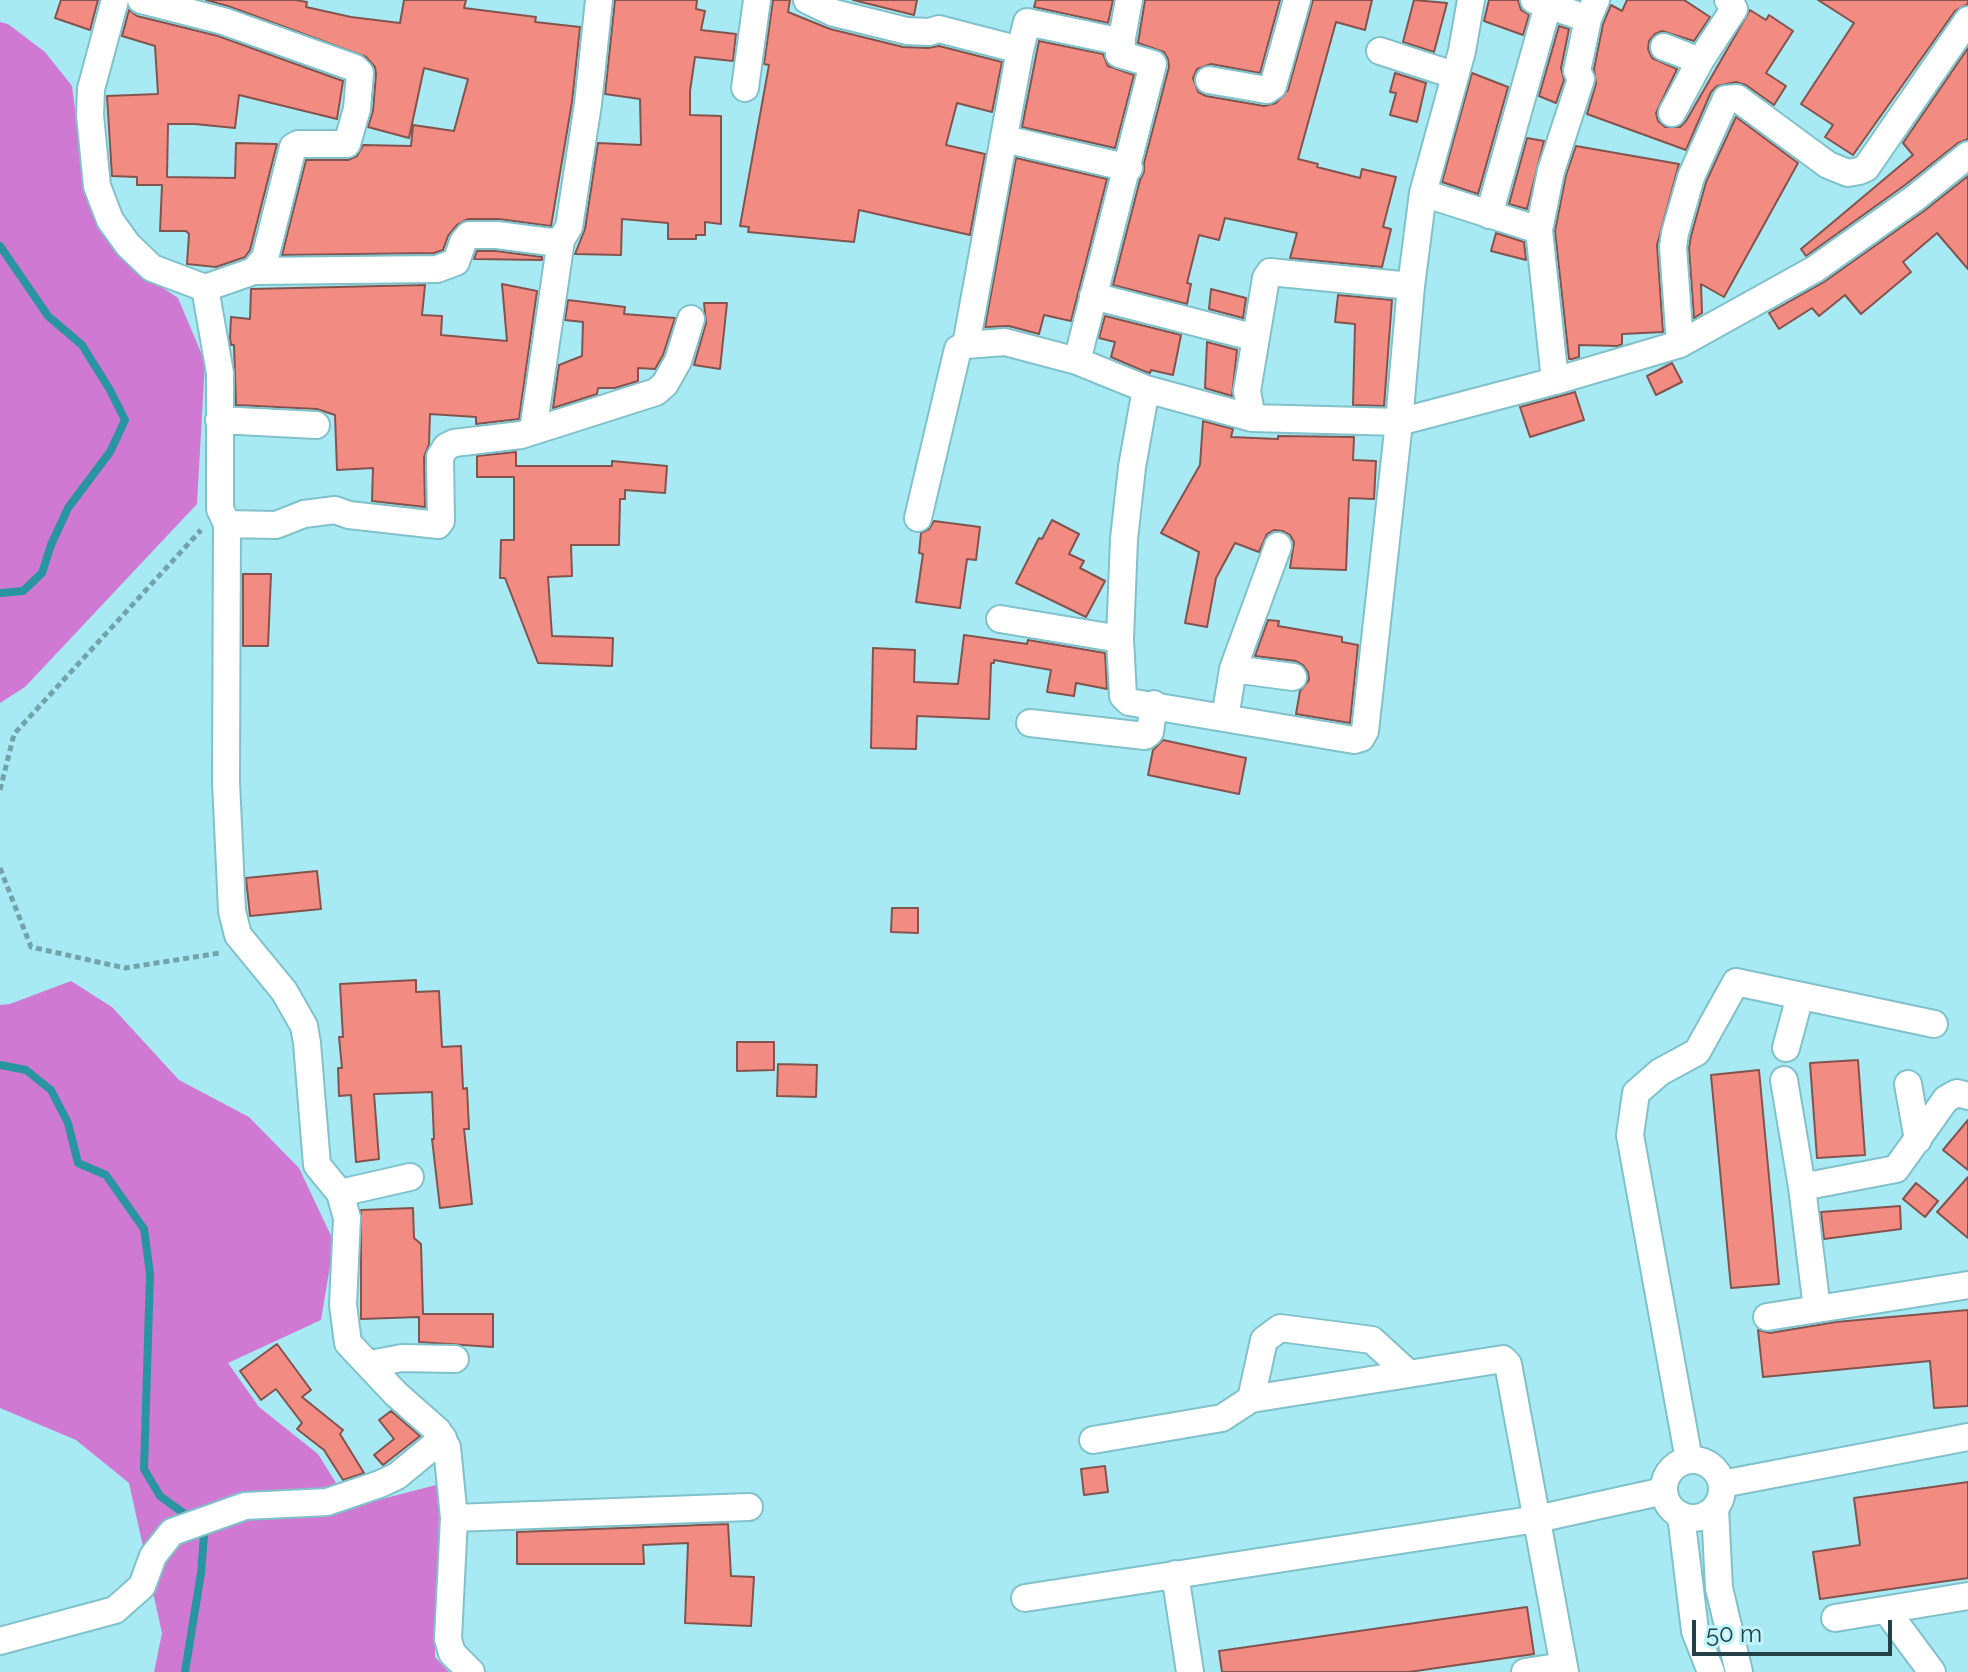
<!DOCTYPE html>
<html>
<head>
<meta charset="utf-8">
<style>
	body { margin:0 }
	#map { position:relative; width:1968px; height:1672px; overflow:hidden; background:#a8eaf3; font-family:Raleway,sans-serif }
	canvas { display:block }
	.scale { position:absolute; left:1692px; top:1620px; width:200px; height:36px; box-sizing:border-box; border:4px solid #254044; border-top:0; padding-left:10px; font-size:24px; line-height:28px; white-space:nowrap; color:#254044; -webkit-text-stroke:6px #c1f5fc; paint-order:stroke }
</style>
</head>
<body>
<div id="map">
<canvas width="1968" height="1672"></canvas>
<div class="scale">50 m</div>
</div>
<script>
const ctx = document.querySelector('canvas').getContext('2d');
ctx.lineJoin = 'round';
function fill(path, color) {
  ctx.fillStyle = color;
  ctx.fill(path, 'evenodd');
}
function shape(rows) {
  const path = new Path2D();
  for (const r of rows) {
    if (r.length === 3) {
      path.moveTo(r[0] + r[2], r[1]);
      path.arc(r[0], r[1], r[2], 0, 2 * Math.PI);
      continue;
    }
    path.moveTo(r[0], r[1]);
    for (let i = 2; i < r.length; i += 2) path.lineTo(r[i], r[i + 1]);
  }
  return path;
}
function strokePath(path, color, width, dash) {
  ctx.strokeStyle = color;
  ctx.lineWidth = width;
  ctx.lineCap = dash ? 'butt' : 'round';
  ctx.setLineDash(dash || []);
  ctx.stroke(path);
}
fill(shape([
	[0,22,8,24,45,52,72,86,87,200,129,265,178,298,205,362,197,504,25,687,0,703],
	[71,981,112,1007,179,1080,249,1117,299,1168,334,1242,321,1320,228,1363,259,1407,318,1454,351,1507,440,1484,435,1657,449,1672,154,1672,162,1633,129,1483,76,1440,0,1408,0,1005,10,1004]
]), '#d079d2');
strokePath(shape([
	[0,246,48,316,82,345,110,390,125,420,110,452,68,508,51,545,42,573,23,591,0,593],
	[0,1065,26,1070,51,1090,68,1123,78,1163,106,1175,144,1229,150,1274,144,1469,160,1496,193,1520,204,1536,201,1573,185,1672]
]), '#2995a1', 8);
const building = shape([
	[61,0,98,0,90,30,55,18,61,0],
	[206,0,295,0,307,2,306,7,351,17,400,23,404,0,466,0,464,8,536,17,535,22,580,27,572,102,551,226,499,219,468,219,457,225,448,236,443,250,434,253,282,255,306,160,348,160,357,156,363,145,411,146,413,125,454,131,468,79,424,68,409,138,368,127,373,111,376,74,375,67,366,57,228,6,206,0],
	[615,0,697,0,696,9,705,11,701,30,736,34,733,61,695,57,690,91,690,115,721,116,721,224,705,222,705,235,696,235,696,239,668,239,668,223,622,219,621,255,575,254,585,229,598,143,641,145,640,99,605,94,615,0],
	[773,0,790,0,788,12,830,29,903,47,928,48,939,46,1002,62,992,112,957,103,946,145,985,154,970,235,859,210,854,242,748,232,749,227,740,226,769,65,764,64,773,0],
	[853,0,917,0,914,15,853,0],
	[1036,0,1113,0,1108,23,1034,7,1036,0],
	[1145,0,1280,0,1260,73,1211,64,1197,69,1193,78,1198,92,1206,96,1264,106,1276,103,1288,90,1313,0,1372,0,1365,30,1336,22,1298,159,1318,164,1317,167,1360,178,1362,169,1396,177,1383,227,1391,229,1382,267,1290,258,1297,233,1225,218,1219,240,1199,235,1187,283,1191,284,1187,304,1113,285,1140,180,1144,172,1144,163,1169,67,1168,59,1164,52,1138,43,1145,0],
	[1414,0,1447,3,1434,52,1403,42,1414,0],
	[1489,0,1518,0,1521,10,1529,15,1523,35,1484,21,1489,0],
	[1627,0,1684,0,1710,17,1694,41,1662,31,1655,34,1649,41,1648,49,1652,58,1677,69,1656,113,1658,121,1665,127,1680,127,1686,121,1750,10,1766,20,1769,15,1793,31,1766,73,1786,86,1774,105,1746,85,1736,82,1717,86,1711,92,1686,150,1587,114,1596,84,1594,69,1603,24,1611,5,1622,11,1627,0],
	[1818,0,1968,0,1968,4,1955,11,1853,155,1825,137,1833,125,1801,104,1854,23,1818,0],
	[129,10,137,16,218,36,343,81,337,119,239,95,235,128,195,124,168,124,167,177,235,178,236,143,277,144,250,250,245,257,216,267,187,264,189,234,186,231,160,231,162,185,137,185,137,177,112,176,107,96,158,94,155,46,122,36,129,10],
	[1559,26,1569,29,1561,68,1564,80,1556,103,1539,96,1559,26],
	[1039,41,1103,54,1108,66,1134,75,1115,148,1022,127,1039,41],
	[1968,48,1968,139,1958,143,1905,185,1806,256,1801,249,1913,155,1903,143,1968,48],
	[1395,73,1426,83,1417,122,1390,115,1396,93,1390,92,1395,73],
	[1472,73,1508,87,1478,194,1442,182,1472,73],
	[1736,117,1798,163,1724,297,1701,284,1702,313,1694,318,1689,248,1691,236,1706,182,1736,117],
	[1527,138,1544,141,1527,209,1509,204,1527,138],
	[1576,146,1679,164,1657,245,1663,332,1622,334,1622,344,1618,346,1579,345,1579,357,1572,359,1569,359,1555,231,1566,175,1576,146],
	[1016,158,1107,179,1071,321,1044,315,1039,334,1009,326,985,327,1016,158],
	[1968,176,1968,269,1937,233,1903,262,1911,272,1861,314,1845,295,1819,316,1812,308,1779,329,1769,313,1824,282,1924,211,1968,176],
	[1496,233,1524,242,1526,260,1491,251,1496,233],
	[477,251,496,251,542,257,542,260,474,259,477,251],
	[502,284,537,291,519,419,476,424,476,417,430,414,429,444,424,457,425,507,372,501,373,468,337,470,335,415,317,409,236,405,234,345,231,345,230,338,231,317,250,319,251,289,425,285,422,315,442,316,441,335,507,341,502,284],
	[1211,289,1246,298,1243,318,1209,309,1211,289],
	[1338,295,1392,300,1384,406,1353,405,1355,324,1335,322,1338,295],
	[568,300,625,307,624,314,675,318,663,355,655,369,638,368,638,381,615,388,598,388,597,394,553,408,559,365,582,356,583,322,565,320,568,300],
	[704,303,727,303,720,369,694,365,706,323,704,303],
	[1105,316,1181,335,1173,375,1151,370,1150,373,1146,372,1111,357,1115,342,1099,338,1105,316],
	[1207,342,1237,350,1232,396,1205,388,1207,342],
	[1672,363,1682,382,1656,395,1647,376,1672,363],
	[1575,392,1584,420,1530,437,1520,407,1575,392],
	[1203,421,1233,429,1231,437,1278,439,1278,436,1354,437,1353,460,1376,461,1374,499,1349,498,1346,570,1290,568,1294,542,1290,535,1283,531,1274,530,1267,534,1259,552,1235,543,1216,578,1207,627,1185,623,1199,552,1161,533,1200,465,1203,421],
	[516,452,516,466,612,466,612,461,667,466,665,493,625,490,625,499,620,499,619,545,571,545,572,576,548,577,552,636,613,638,612,666,538,663,505,578,500,578,501,540,514,540,514,477,477,477,477,456,516,452],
	[1052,520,1079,534,1069,554,1084,561,1080,568,1105,581,1086,617,1016,583,1039,538,1042,539,1052,520],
	[934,521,980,527,976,560,967,559,960,608,916,602,923,554,919,553,921,533,929,529,934,521],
	[243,574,271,574,268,646,243,646,243,574],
	[1268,620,1279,621,1278,626,1342,637,1342,642,1358,645,1350,723,1296,714,1300,691,1309,680,1308,672,1303,665,1296,661,1255,656,1268,620],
	[964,635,1027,644,1028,640,1105,653,1107,689,1076,683,1074,696,1047,692,1051,670,994,660,994,663,991,663,989,719,917,716,916,749,871,748,873,648,915,650,914,682,958,684,964,635],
	[1163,740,1246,758,1239,794,1148,775,1153,750,1163,740],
	[317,871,321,909,250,916,246,878,317,871],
	[892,908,918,908,918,933,891,932,892,908],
	[416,980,416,992,439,991,442,1047,461,1046,463,1089,467,1088,469,1129,464,1129,472,1204,440,1208,432,1139,434,1139,432,1092,374,1094,379,1159,356,1162,351,1095,339,1096,338,1068,342,1068,339,1037,343,1037,340,984,416,980],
	[737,1042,774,1042,774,1070,737,1071,737,1042],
	[1858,1060,1865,1155,1817,1158,1810,1063,1858,1060],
	[778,1064,817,1065,816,1097,777,1096,778,1064],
	[1759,1070,1779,1284,1731,1288,1711,1075,1759,1070],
	[1968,1120,1968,1170,1943,1150,1968,1120],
	[1968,1177,1968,1238,1937,1212,1968,1177],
	[1916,1183,1938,1201,1925,1217,1903,1199,1916,1183],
	[1900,1206,1901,1229,1824,1239,1821,1212,1900,1206],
	[413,1208,414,1238,421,1244,423,1314,493,1314,493,1347,419,1342,419,1317,361,1319,361,1210,413,1208],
	[1968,1310,1968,1406,1934,1408,1930,1361,1763,1377,1758,1330,1770,1333,1836,1322,1968,1310],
	[277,1344,311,1390,302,1397,343,1430,340,1434,364,1473,343,1480,324,1450,297,1429,302,1423,276,1389,261,1400,240,1371,277,1344],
	[391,1411,420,1436,383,1465,374,1455,394,1439,379,1420,391,1411],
	[1105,1466,1108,1492,1084,1495,1081,1469,1105,1466],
	[1968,1482,1968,1578,1820,1599,1813,1552,1860,1545,1854,1498,1968,1482],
	[728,1524,731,1576,754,1577,751,1626,685,1623,688,1543,643,1545,644,1564,517,1564,517,1532,728,1524],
	[1527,1607,1534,1654,1409,1672,1222,1672,1219,1651,1527,1607]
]);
fill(building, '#f28c82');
strokePath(building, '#84534e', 2);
const minor = shape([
	[115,0,91,89,90,115,97,186,110,220,128,245,152,268,205,288,220,373,220,509,227,524,226,782,232,911,238,935,284,991,304,1026,307,1043,317,1165,340,1193,347,1218,343,1305,348,1343,396,1394,438,1431,447,1447,454,1518,448,1639,452,1653,471,1672],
	[141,0,223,21,355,68,360,73,357,109,347,144,298,144,293,147,265,258,254,271,205,288],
	[807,0,834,13,907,31,929,32,939,29,1020,50,1027,22,1122,42],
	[1534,0,1588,19,1596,0],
	[1664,47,1700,61,1734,9,1728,0],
	[1380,51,1454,75],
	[1209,80,1267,90,1273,86,1297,0],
	[745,88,757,0],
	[1672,113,1700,61],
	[1005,139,1129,168],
	[1423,193,1539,230,1555,381],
	[1489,215,1548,5],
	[1539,230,1551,171,1581,79,1577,71,1588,19],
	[254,271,437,269,456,262,463,242,469,235,497,235,551,242,561,240,569,227,588,104,599,0],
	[1411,286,1399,422,1555,381,1680,344,1815,269,1915,198,1968,155],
	[1093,296,1256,338],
	[1680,344,1673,247,1675,233,1691,177,1726,99,1737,98,1828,165,1848,173,1859,171,1866,168,1968,20],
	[966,345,1020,50],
	[1077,361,1153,64,1119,54,1129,0],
	[1252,418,1247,391,1266,278,1270,272,1411,286,1423,193,1462,51,1471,0],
	[219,420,316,425],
	[533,431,561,240],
	[918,518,956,357,958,349,966,345,1005,342,1077,361,1146,389,1252,418,1399,422,1365,731,1361,738,1354,740,1129,702,1123,696,1120,639,1124,539,1132,467,1146,389],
	[227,524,276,525,304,514,335,510,349,515,438,525,441,521,440,457,446,447,454,443,521,435,656,392,665,384,678,361,691,319],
	[1000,619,1120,639],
	[1233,669,1293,677],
	[1225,718,1233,669,1278,546],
	[1030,723,1145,736,1150,732,1154,704],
	[1786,1048,1800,996],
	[1784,1080,1802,1187,1817,1309],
	[1908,1084,1918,1140],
	[1802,1187,1896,1169,1946,1099,1957,1093,1968,1096],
	[340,1193,410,1177],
	[1767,1317,1968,1285],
	[370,1364,402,1358,455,1359],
	[1251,1399,1264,1340,1280,1328,1372,1340,1408,1373],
	[1093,1440,1222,1418,1251,1399,1503,1359,1508,1364,1565,1672],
	[1689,1460,1630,1135,1636,1093,1660,1072,1697,1052,1736,982,1934,1024],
	[1693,1489,29],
	[1722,1484,1968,1437],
	[1715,1508,1719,1588,1739,1672],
	[1681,1515,1695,1631,1711,1672],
	[454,1518,749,1507],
	[1175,1574,1190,1672],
	[1025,1598,1537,1519,1664,1491],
	[1886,1610,1932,1672],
	[1835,1618,1968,1596],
	[0,1641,115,1610,142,1586,153,1556,172,1532,245,1506,327,1502,380,1484,397,1476,443,1438],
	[1525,1672,1563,1666]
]);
strokePath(minor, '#81c1ca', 30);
strokePath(shape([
	[0,790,14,734,201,530],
	[0,868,31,947,125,968,220,953]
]), '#71a3aa', 5, [6, 4]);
strokePath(minor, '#fff', 26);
</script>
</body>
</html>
